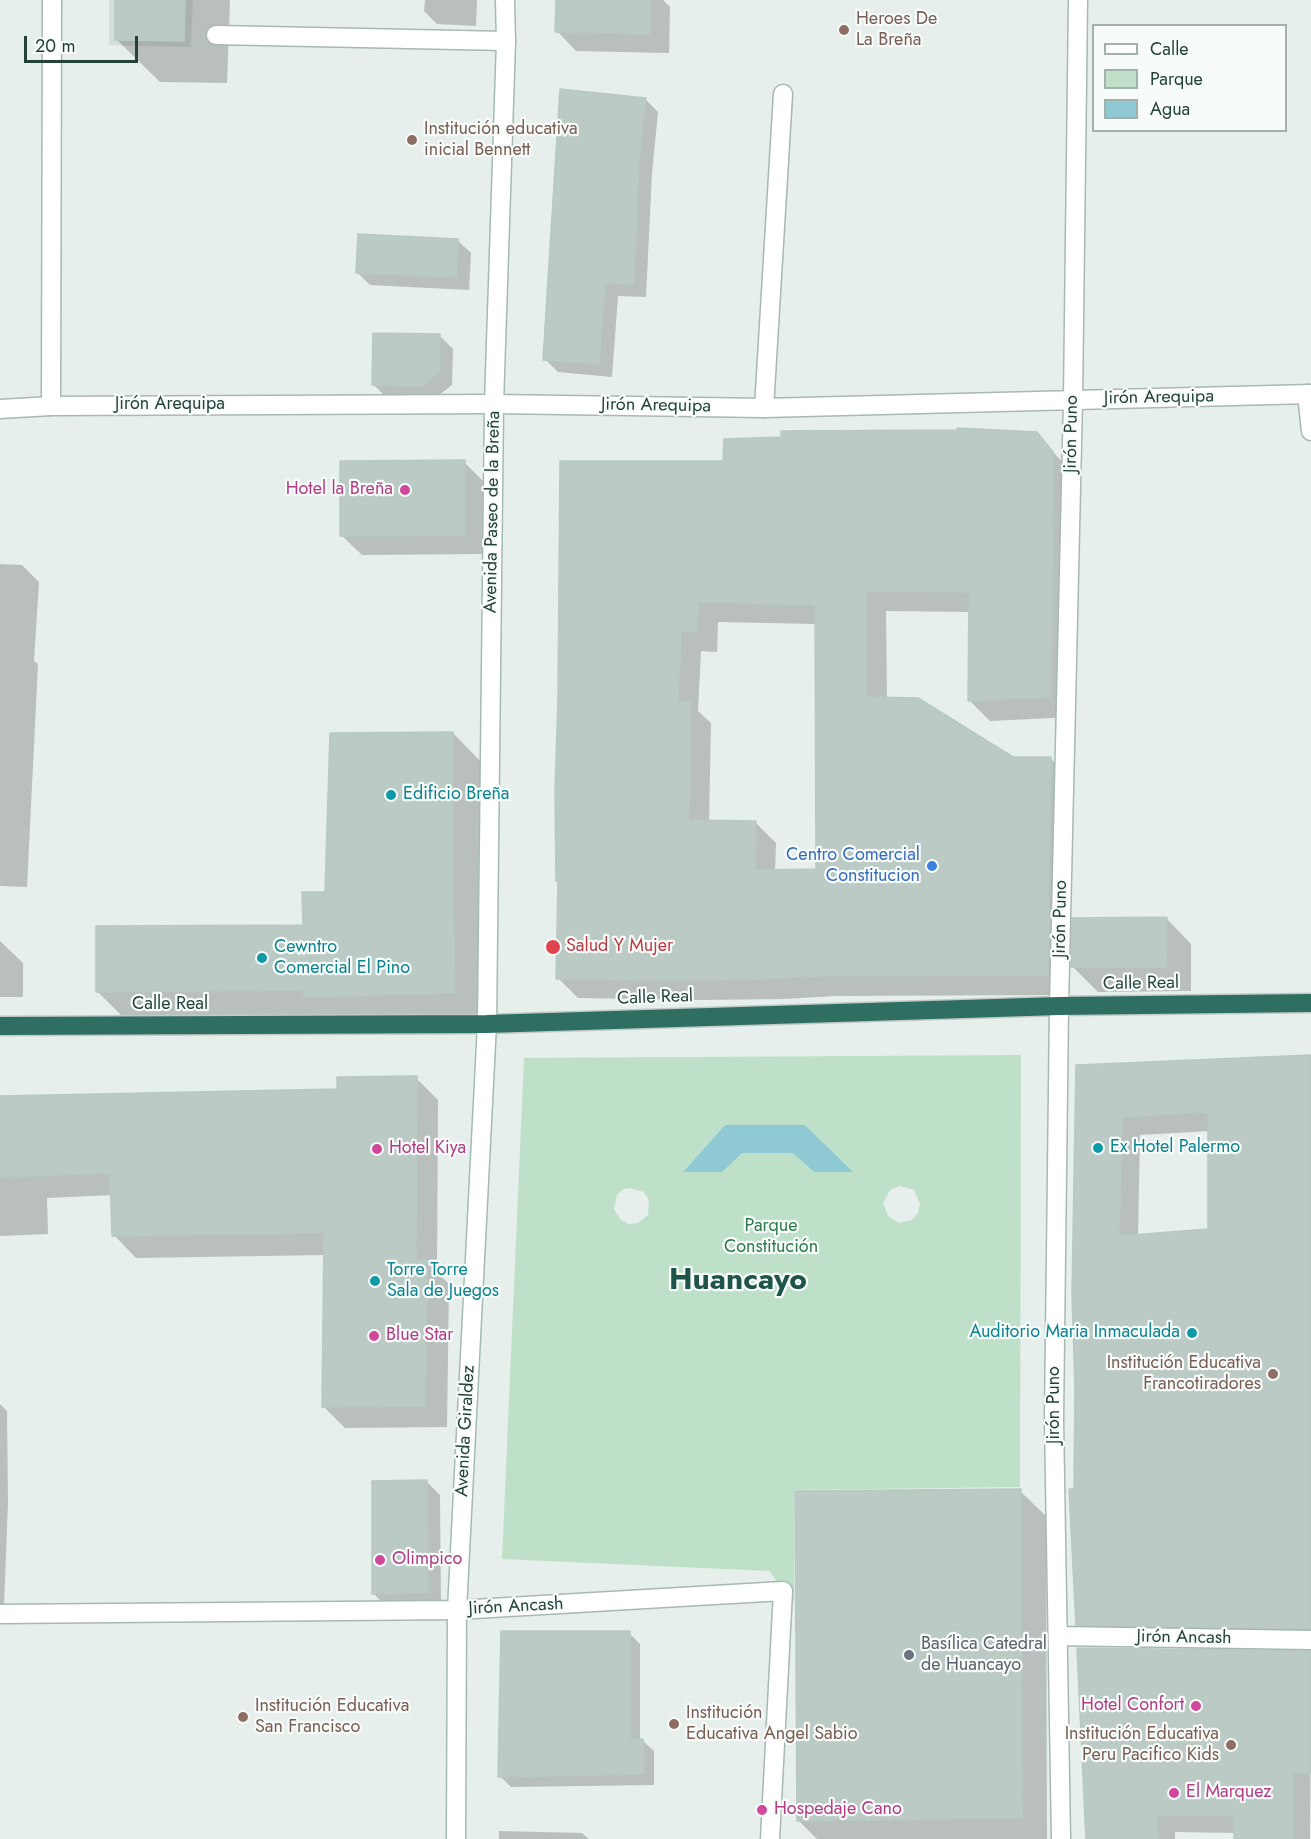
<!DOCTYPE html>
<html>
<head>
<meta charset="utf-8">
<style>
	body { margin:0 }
	#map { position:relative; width:1311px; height:1839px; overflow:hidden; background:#e6efeb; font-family:Jost,sans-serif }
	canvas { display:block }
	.legend { position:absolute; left:1092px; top:24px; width:195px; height:108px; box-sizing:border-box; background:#f7fbf9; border:2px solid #a3b1ad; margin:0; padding:8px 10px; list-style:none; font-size:18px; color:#24423a }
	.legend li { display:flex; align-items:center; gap:12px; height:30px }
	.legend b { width:30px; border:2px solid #a3b1ad }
	.scale { position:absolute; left:24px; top:36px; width:114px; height:27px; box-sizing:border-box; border:3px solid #24423a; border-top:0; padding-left:8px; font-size:18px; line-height:21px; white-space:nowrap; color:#24423a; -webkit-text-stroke:4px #f7fbf9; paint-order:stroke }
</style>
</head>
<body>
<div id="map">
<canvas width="1311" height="1839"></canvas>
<ul class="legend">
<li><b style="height:8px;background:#fff"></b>Calle</li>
<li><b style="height:16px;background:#bfe0c8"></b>Parque</li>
<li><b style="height:16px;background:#8ec9d4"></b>Agua</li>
</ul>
<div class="scale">20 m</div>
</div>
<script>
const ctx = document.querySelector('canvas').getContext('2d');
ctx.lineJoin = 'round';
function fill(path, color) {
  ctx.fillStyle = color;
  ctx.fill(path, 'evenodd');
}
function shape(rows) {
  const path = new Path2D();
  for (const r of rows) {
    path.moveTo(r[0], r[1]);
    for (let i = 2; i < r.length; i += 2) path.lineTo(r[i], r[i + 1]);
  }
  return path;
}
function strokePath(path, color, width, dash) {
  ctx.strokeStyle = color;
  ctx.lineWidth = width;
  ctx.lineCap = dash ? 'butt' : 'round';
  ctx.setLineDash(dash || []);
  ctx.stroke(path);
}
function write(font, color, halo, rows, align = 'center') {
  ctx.font = font + ' Jost,sans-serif';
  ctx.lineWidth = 4.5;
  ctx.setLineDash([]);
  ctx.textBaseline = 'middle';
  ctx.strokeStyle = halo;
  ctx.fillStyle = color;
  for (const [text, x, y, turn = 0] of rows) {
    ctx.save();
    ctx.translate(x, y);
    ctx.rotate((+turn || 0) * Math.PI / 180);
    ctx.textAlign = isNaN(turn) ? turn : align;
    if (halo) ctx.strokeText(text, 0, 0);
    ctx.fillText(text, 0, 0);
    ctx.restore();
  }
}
fill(shape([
	[109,0,193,0,191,47,109,45]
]), '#d4dfda');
fill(shape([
	[1021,1055,1020,1487,794,1490,794,1602,783,1591,770,1571,502,1559,524,1058],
	[725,1125,805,1125,852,1172,814,1172,794,1153,742,1153,683,1172],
	[900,1186,914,1190,920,1204,918,1213,912,1220,899,1223,888,1216,883,1203,890,1190],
	[630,1188,644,1192,649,1200,648,1215,638,1223,629,1224,621,1220,614,1209,617,1195,624,1189]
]), '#bfe0c8');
fill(shape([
	[725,1125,805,1125,853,1172,814,1172,793,1153,742,1153,722,1172,683,1172]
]), '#8ec9d4');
fill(shape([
	[116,0,230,0,227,83,160,82,116,39],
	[425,0,477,0,476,26,437,24,424,11],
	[558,0,663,0,670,7,669,53,576,51,557,31],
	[645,99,658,112,652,173,646,297,618,296,612,377,558,372,545,359],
	[457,240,471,253,469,290,370,285,357,272],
	[440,336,453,349,452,385,435,398,386,397,373,384],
	[1036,433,1073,474,1071,717,990,721,970,701,971,612,886,611,887,699,1013,759,1050,758,1071,779,1068,938,1070,940,1067,995,836,996,783,999,701,1000,578,998,558,978,725,463],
	[718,622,816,624,817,870,775,871,776,843,755,822,709,822,711,723,698,711,701,651,717,652],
	[464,462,484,482,484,554,362,555,342,536],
	[0,564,22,565,39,582,34,661,38,664,27,887,0,886],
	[453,733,480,761,480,913,482,1021,125,1019,98,992,304,927,327,893],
	[1166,918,1191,944,1191,991,1098,992,1073,967],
	[0,941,23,963,23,997,0,997],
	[1311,1056,1311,1646,1096,1643,1078,1624,1075,1490,1078,1066],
	[1209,1131,1209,1231,1138,1236,1140,1135],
	[416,1078,438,1100,437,1273,449,1284,447,1427,345,1428,323,1406,325,1255,136,1258,114,1235,113,1195,47,1198,48,1234,0,1236,0,1098,338,1090],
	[0,1404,7,1411,8,1503,4,1607,0,1607],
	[427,1482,440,1495,441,1606,387,1607,374,1594],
	[1020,1491,1046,1516,1047,1839,817,1839,798,1820],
	[629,1633,640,1644,640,1741,643,1741,654,1751,654,1785,511,1787,500,1776],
	[1311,1653,1310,1839,1235,1839,1235,1833,1175,1832,1175,1839,1088,1839],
	[499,1831,582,1833,589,1839,499,1839]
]), '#0003');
const building = shape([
	[115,0,185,0,184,41,115,40,115,0],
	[556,0,651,0,650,34,555,32,556,0],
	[560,89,646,98,639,159,634,284,605,283,599,364,543,360,560,89],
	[358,234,458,239,456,277,356,273,358,234],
	[373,333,440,334,440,372,422,386,372,385,373,333],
	[957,428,1037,432,1053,452,1051,697,968,701,969,592,866,591,867,697,918,698,1013,757,1051,757,1048,918,1050,918,1047,975,814,976,762,979,679,980,556,979,558,881,556,881,555,790,558,699,560,461,723,461,724,439,781,437,781,431,958,430,957,428],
	[698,602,815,605,816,869,755,870,756,821,689,820,691,701,678,703,681,631,697,632,698,602],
	[465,460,465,535,340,536,340,461,465,460],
	[453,732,453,885,455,993,304,997,304,990,96,992,96,926,303,925,302,892,325,892,330,733,453,732],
	[1167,917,1166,967,1071,967,1072,918,1167,917],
	[1311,1055,1311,1629,1076,1625,1069,1489,1074,1489,1075,1388,1072,1294,1076,1065,1311,1055],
	[1208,1112,1208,1229,1119,1236,1122,1117,1208,1112],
	[417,1076,416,1260,427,1260,425,1406,322,1407,324,1233,112,1236,110,1173,0,1177,0,1096,337,1089,337,1077,417,1076],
	[427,1480,428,1593,372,1594,372,1481,427,1480],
	[1021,1489,1022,1818,797,1821,795,1491,1021,1489],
	[501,1631,630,1631,630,1739,643,1739,644,1774,498,1777,501,1631],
	[1077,1648,1311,1651,1311,1773,1292,1773,1293,1839,1234,1839,1234,1815,1157,1815,1158,1839,1086,1839,1077,1648]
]);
fill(building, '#bbcac4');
strokePath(building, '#b8c9c2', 1.5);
const lane = shape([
	[216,35,506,41],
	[1307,394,1311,431],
	[51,406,52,0],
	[764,408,783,94]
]);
const street = shape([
	[0,409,51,406,494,404,764,408,1311,394],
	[0,1614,457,1610,783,1591,770,1839],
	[1058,1636,1311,1640],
	[1061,1839,1054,1419,1059,1006,1073,400,1078,0]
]);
const secondary = shape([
	[456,1839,457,1610,487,1024,494,404,506,41,505,0]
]);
const highway = shape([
	[0,1026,487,1024,1059,1006,1311,1003]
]);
strokePath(lane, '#a8b8b2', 21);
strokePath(street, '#a8b8b2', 21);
strokePath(secondary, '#a4bbb3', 21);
strokePath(highway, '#c2cac8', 21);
strokePath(lane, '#fff', 18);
strokePath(street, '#fff', 18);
strokePath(secondary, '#fff', 18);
strokePath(highway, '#2f6f62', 18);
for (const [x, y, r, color] of [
	[844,30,6,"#8d6e63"],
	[412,140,6,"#8d6e63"],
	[405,490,6,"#d1479c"],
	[391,795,6,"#0f9aa8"],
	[932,866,6,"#3f7fe0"],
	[553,947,8,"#e0444e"],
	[262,958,6,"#0f9aa8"],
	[1098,1148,6,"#0f9aa8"],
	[377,1149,6,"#d1479c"],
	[375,1281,6,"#0f9aa8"],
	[1192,1333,6,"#0f9aa8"],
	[374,1336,6,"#d1479c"],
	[1273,1374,6,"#8d6e63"],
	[380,1560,6,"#d1479c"],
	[909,1655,6,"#6b7280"],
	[1196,1706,6,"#d1479c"],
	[243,1717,6,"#8d6e63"],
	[674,1724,6,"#8d6e63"],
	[1231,1745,6,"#8d6e63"],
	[1174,1793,6,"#d1479c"],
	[762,1810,6,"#d1479c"]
]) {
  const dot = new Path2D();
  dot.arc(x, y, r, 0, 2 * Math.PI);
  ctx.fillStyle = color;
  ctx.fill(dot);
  strokePath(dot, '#f7fbf9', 2);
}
write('18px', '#785e54', '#f7fbf9', [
	["Heroes De",856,20],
	["La Breña",856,41],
	["Institución educativa",424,130],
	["inicial Bennett",424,151],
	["Institución Educativa",1261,1364,"right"],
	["Francotiradores",1261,1385,"right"],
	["Institución Educativa",255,1707],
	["San Francisco",255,1728],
	["Institución",686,1714],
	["Educativa Angel Sabio",686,1735],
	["Institución Educativa",1219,1735,"right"],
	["Peru Pacifico Kids",1219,1756,"right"]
], 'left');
write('18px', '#24423a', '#f7fbf9', [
	["Jirón Arequipa",1159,398,-1],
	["Jirón Arequipa",170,405],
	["Jirón Arequipa",656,406,1],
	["Jirón Puno",1072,434,-89],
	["Avenida Paseo de la Breña",493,512,-89],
	["Jirón Puno",1061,919,-89],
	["Calle Real",1141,984,-1],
	["Calle Real",655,998,-2],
	["Calle Real",170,1005],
	["Jirón Puno",1055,1405,-90],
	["Avenida Giraldez",466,1431,-87],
	["Jirón Ancash",516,1607,-3],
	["Jirón Ancash",1184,1638,1]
]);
write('18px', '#b23c85', '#f7fbf9', [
	["Hotel la Breña",393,490,"right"],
	["Hotel Kiya",389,1149],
	["Blue Star",386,1336],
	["Olimpico",392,1560],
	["Hotel Confort",1184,1706,"right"],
	["El Marquez",1186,1793],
	["Hospedaje Cano",774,1810]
], 'left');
write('18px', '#0d838f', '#f7fbf9', [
	["Edificio Breña",403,795],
	["Cewntro",274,948],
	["Comercial El Pino",274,969],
	["Ex Hotel Palermo",1110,1148],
	["Torre Torre",387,1271],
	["Sala de Juegos",387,1292],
	["Auditorio Maria Inmaculada",1180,1333,"right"]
], 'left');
write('18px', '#366cbe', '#f7fbf9', [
	["Centro Comercial",920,856],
	["Constitucion",920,877]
], 'right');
write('18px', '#be3a42', '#f7fbf9', [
	["Salud Y Mujer",566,947]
], 'left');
write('18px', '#2d7a4b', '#f7fbf9', [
	["Parque",771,1227],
	["Constitución",771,1248]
]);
write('18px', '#5b616d', '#f7fbf9', [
	["Basílica Catedral",921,1645],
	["de Huancayo",921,1666]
], 'left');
write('bold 30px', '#1f5548', '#f7fbf9', [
	["Huancayo",738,1282]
]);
</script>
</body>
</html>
